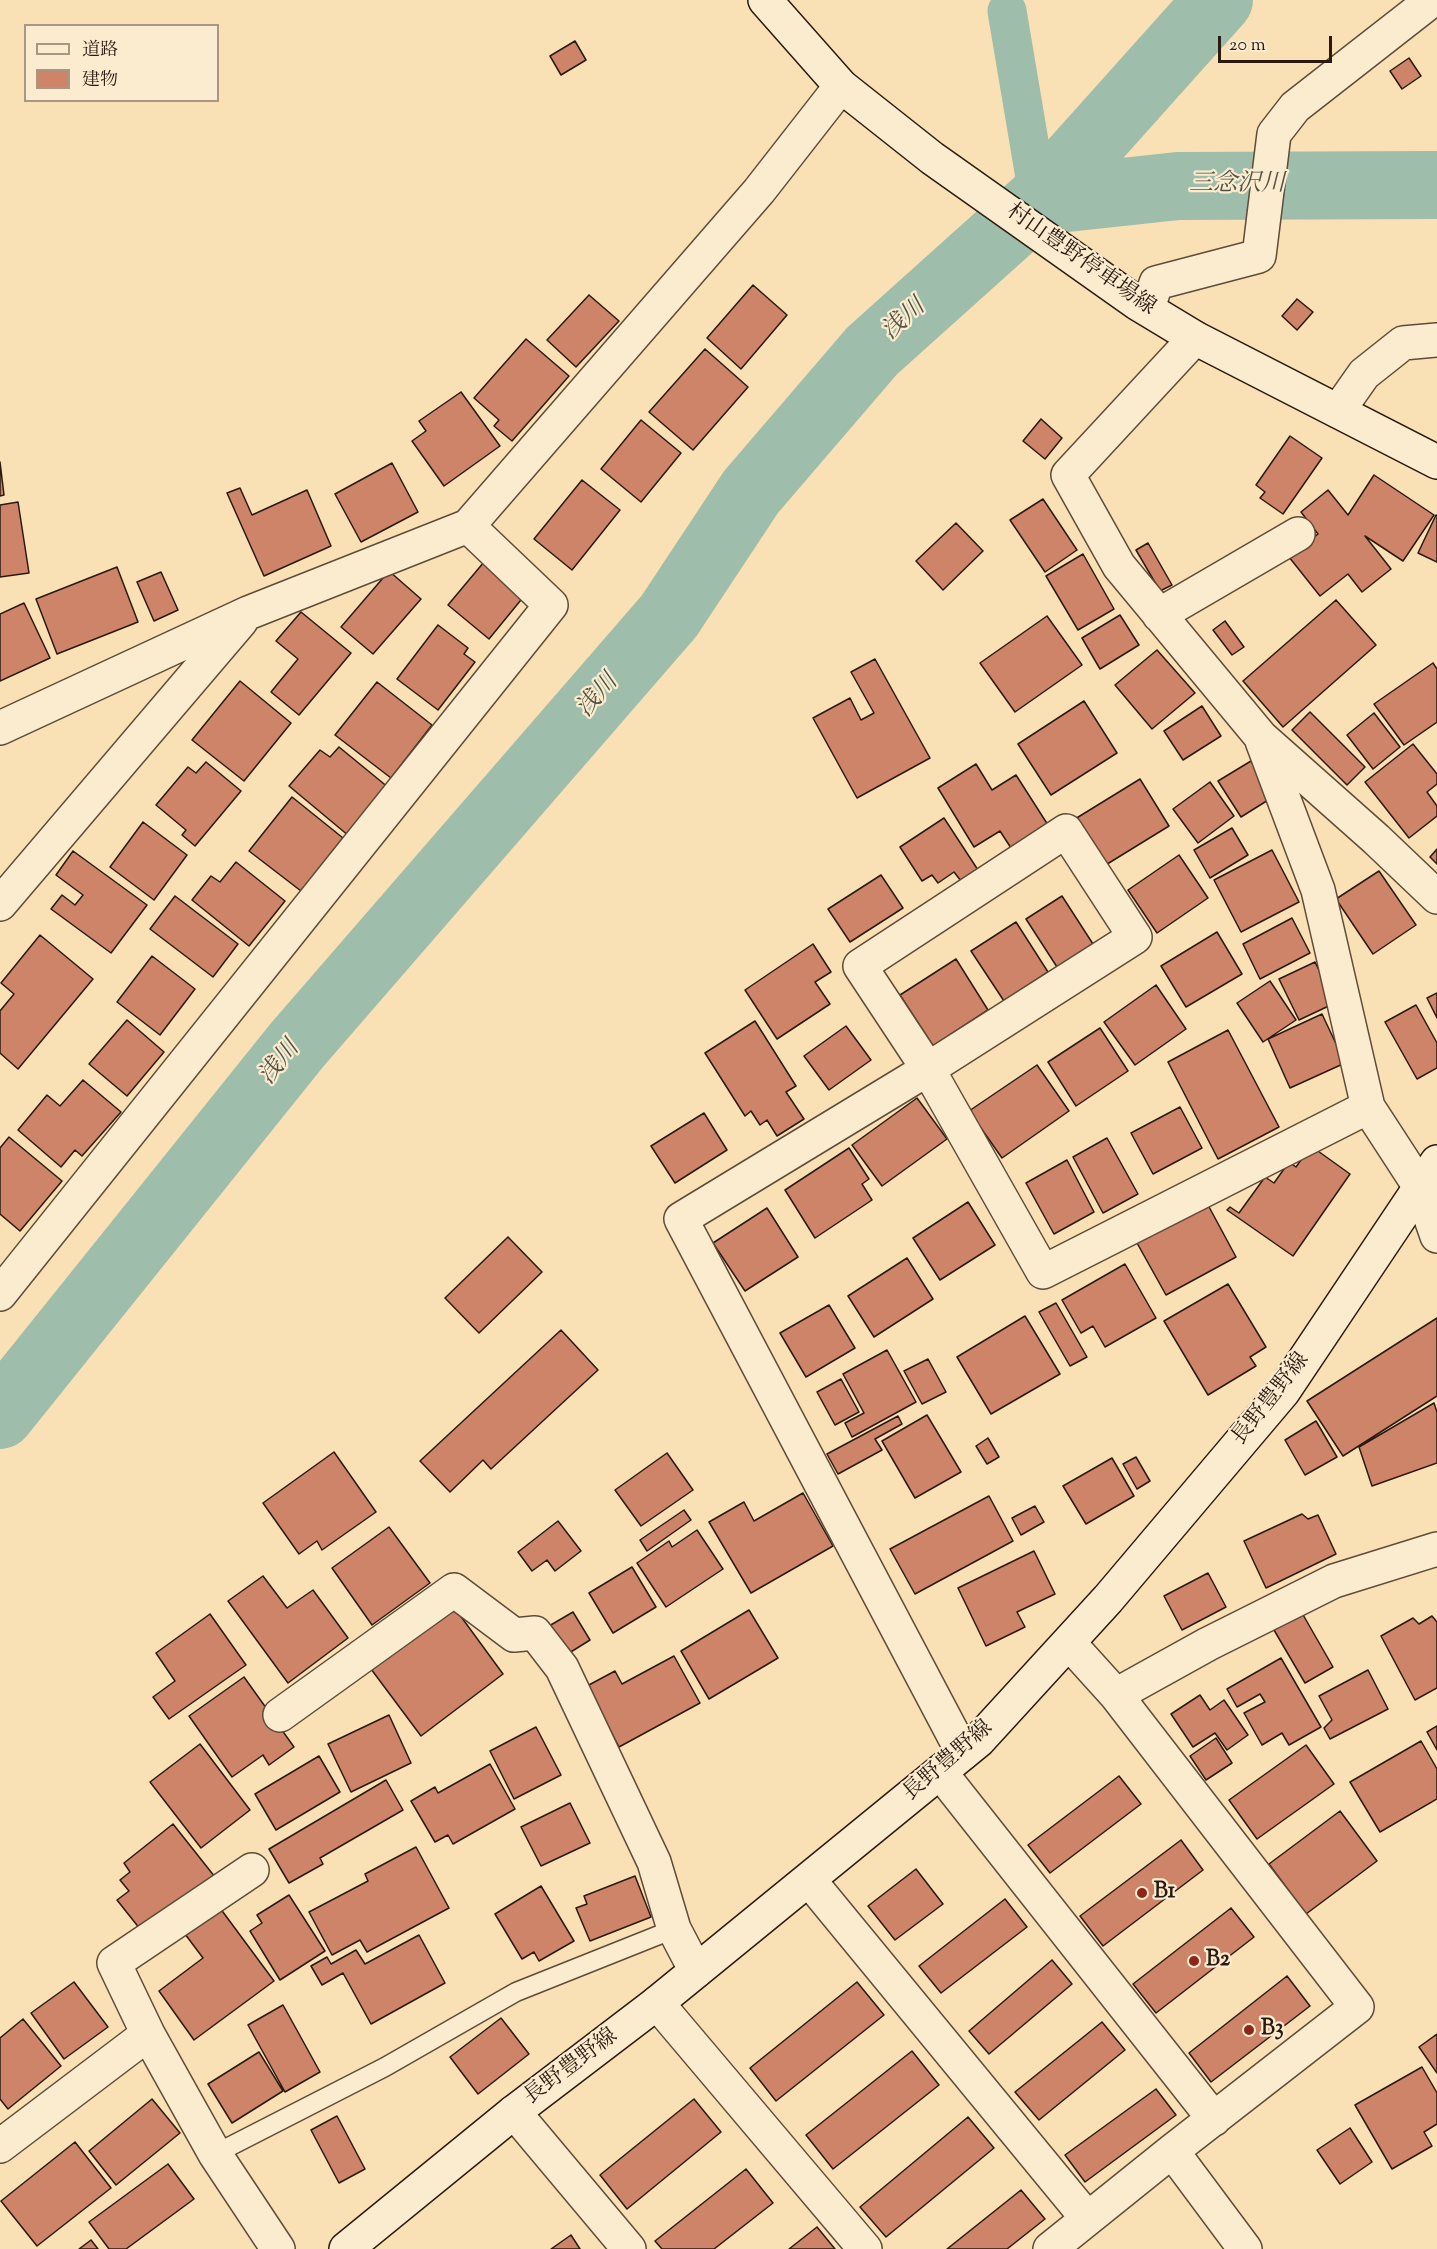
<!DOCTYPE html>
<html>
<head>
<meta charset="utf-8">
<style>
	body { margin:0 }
	#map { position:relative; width:1437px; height:2249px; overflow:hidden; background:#f9e0b5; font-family:"Sorts Mill Goudy","Noto Serif JP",serif }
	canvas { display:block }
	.legend { position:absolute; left:24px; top:24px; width:195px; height:78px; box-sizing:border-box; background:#fbebcf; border:2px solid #a79783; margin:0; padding:8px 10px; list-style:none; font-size:18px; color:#2a1a10 }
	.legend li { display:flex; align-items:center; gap:12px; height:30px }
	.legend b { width:30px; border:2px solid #a79783 }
	.scale { position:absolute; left:1218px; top:36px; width:114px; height:27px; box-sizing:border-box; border:3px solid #2a1a10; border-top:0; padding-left:8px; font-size:18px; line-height:21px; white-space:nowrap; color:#2a1a10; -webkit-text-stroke:4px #fbebcf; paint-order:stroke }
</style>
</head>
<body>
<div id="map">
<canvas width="1437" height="2249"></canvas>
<ul class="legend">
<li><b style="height:8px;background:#fbebcf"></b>道路</li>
<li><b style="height:16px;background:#ce8469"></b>建物</li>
</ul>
<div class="scale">20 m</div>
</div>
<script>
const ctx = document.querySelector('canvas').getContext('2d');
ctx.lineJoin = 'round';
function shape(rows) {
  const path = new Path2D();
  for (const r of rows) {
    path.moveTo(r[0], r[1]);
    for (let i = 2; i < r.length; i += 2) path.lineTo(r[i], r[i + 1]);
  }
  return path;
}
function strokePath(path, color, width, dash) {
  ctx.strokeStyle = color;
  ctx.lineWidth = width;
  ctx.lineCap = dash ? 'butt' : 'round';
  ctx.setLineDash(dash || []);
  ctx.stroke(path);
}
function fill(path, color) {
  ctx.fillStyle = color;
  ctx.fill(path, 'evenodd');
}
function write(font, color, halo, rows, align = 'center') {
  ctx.font = font + ' "Sorts Mill Goudy","Noto Serif JP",serif';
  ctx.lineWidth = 4.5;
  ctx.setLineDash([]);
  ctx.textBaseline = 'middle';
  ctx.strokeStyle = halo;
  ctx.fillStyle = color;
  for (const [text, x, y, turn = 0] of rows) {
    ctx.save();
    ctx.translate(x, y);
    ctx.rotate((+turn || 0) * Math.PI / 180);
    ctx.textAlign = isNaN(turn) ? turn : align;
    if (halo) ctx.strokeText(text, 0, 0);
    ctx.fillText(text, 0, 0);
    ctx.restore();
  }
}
strokePath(shape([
	[1007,11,1039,201]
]), '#9ebdaa', 39);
strokePath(shape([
	[1039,201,1178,186,1437,185],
	[0,1415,297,1045,669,616,751,492,872,351,1039,201,1219,0]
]), '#9ebdaa', 68);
const building = shape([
	[575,41,586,60,561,75,550,56,575,41],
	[1409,58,1421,76,1402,89,1390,71,1409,58],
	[753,285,787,315,741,369,707,338,753,285],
	[589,295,619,321,576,367,547,340,589,295],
	[1297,299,1313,312,1297,330,1282,316,1297,299],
	[526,339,569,376,512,441,494,426,499,420,474,398,526,339],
	[705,349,748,387,693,450,649,412,705,349],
	[461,392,500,446,444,486,412,441,426,431,419,421,461,392],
	[1041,419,1062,438,1045,459,1023,441,1041,419],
	[641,420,681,453,641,502,601,469,641,420],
	[1290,436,1322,458,1283,514,1260,498,1265,492,1256,485,1290,436],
	[0,462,4,495,0,496,0,462],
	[392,463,418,512,361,542,335,494,392,463],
	[1374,475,1434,515,1403,561,1365,536,1391,569,1362,592,1348,574,1320,596,1289,557,1318,534,1301,512,1328,490,1348,515,1374,475],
	[582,480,620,510,572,570,534,539,582,480],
	[240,488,252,515,307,490,331,546,264,576,227,493,240,488],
	[1043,499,1077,550,1045,572,1010,520,1043,499],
	[18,502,29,573,0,577,0,505,18,502],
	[1436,515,1437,516,1437,562,1418,553,1436,515],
	[956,523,983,551,943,590,916,561,956,523],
	[1148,543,1172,585,1160,591,1136,550,1148,543],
	[1083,554,1114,609,1078,630,1046,576,1083,554],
	[484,562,525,595,489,639,448,605,484,562],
	[117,567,138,622,57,654,36,599,117,567],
	[389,571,421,599,373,654,341,627,389,571],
	[161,572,178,610,154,621,137,582,161,572],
	[1336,600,1376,645,1283,727,1243,681,1336,600],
	[24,603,50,658,0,681,0,614,24,603],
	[301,612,351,653,299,715,271,692,298,659,276,641,301,612],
	[1120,615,1139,645,1100,669,1082,638,1120,615],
	[1047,616,1082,665,1015,712,980,663,1047,616],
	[1225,621,1244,647,1232,655,1213,630,1225,621],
	[438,625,468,648,464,654,475,662,438,710,397,679,438,625],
	[1157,650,1195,693,1152,729,1115,685,1157,650],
	[875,659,930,758,857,798,813,718,850,698,861,720,874,713,851,672,875,659],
	[1433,663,1437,669,1437,722,1404,745,1374,704,1433,663],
	[240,681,291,723,244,781,192,740,240,681],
	[377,682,432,725,391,778,335,735,377,682],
	[1084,701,1117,753,1051,795,1018,744,1084,701],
	[1202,706,1221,736,1183,760,1164,731,1202,706],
	[1310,712,1365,767,1347,785,1292,730,1310,712],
	[1374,713,1400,747,1373,769,1347,735,1374,713],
	[1413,744,1437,774,1437,784,1427,792,1437,806,1437,816,1409,838,1365,782,1413,744],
	[339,747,389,788,349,836,289,786,320,750,330,757,339,747],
	[1251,761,1273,797,1241,817,1218,781,1251,761],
	[206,762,241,791,195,846,182,835,186,830,156,805,188,767,196,773,206,762],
	[976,764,992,790,1016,775,1048,825,1011,848,1000,831,974,847,938,788,976,764],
	[1140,779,1169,826,1104,866,1075,819,1140,779],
	[1210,782,1234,816,1198,843,1173,809,1210,782],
	[292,797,343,838,301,891,249,851,292,797],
	[944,818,978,870,961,881,954,872,938,883,932,875,922,881,900,847,944,818],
	[143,822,187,855,154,900,110,867,143,822],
	[1232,828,1248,855,1210,878,1194,850,1232,828],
	[1437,849,1437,864,1430,857,1437,849],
	[1272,850,1299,902,1241,932,1214,880,1272,850],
	[73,851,147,905,111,953,51,909,62,895,75,905,83,895,56,875,73,851],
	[1179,855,1208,898,1157,933,1128,890,1179,855],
	[236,862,285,901,249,946,192,900,211,876,220,882,236,862],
	[1379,871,1416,925,1373,954,1336,899,1379,871],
	[881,875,903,908,850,942,828,909,881,875],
	[175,896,238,944,213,977,150,929,175,896],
	[1062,896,1093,944,1057,967,1026,919,1062,896],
	[1292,918,1310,953,1260,979,1243,944,1292,918],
	[1016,922,1048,972,1004,1001,971,951,1016,922],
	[1217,932,1242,974,1186,1007,1161,966,1217,932],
	[40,935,93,979,18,1069,0,1053,0,1011,14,994,1,983,40,935],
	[813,944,831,972,815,982,830,1004,777,1039,745,990,813,944],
	[152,956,195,989,160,1035,117,1002,152,956],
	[956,959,988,1010,933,1046,900,995,956,959],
	[1315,962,1335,1003,1299,1020,1279,979,1315,962],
	[1270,981,1296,1020,1263,1042,1237,1003,1270,981],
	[1156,985,1186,1029,1135,1065,1104,1022,1156,985],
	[1437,993,1437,1018,1427,998,1437,993],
	[1416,1005,1437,1043,1437,1068,1417,1079,1385,1022,1416,1005],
	[1322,1014,1345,1063,1290,1088,1268,1039,1322,1014],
	[127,1020,164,1052,127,1096,89,1064,127,1020],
	[755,1021,796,1086,786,1092,804,1119,777,1136,767,1120,760,1125,751,1111,745,1116,705,1053,755,1021],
	[846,1026,871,1060,829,1090,804,1056,846,1026],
	[1100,1028,1128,1071,1076,1106,1048,1062,1100,1028],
	[1228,1030,1279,1127,1218,1159,1168,1062,1228,1030],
	[1037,1065,1069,1111,1002,1158,969,1111,1037,1065],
	[83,1080,121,1112,82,1156,75,1150,61,1167,18,1130,47,1095,60,1106,83,1080],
	[917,1098,947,1139,882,1186,852,1145,917,1098],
	[1180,1107,1202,1148,1153,1174,1131,1133,1180,1107],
	[704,1113,727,1150,675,1183,651,1146,704,1113],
	[9,1137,62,1181,20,1231,0,1214,0,1148,9,1137],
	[1107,1138,1138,1194,1103,1213,1073,1157,1107,1138],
	[1311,1146,1350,1174,1293,1256,1227,1210,1230,1207,1239,1213,1265,1177,1274,1183,1289,1162,1296,1167,1311,1146],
	[849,1148,869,1179,862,1184,872,1200,815,1238,785,1190,849,1148],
	[1067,1160,1094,1212,1054,1234,1026,1183,1067,1160],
	[968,1202,995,1245,940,1280,913,1238,968,1202],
	[1208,1205,1236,1257,1166,1295,1137,1243,1208,1205],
	[767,1208,798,1257,745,1291,713,1243,767,1208],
	[508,1237,542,1272,479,1333,445,1298,508,1237],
	[907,1258,933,1299,874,1337,848,1296,907,1258],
	[1125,1264,1156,1318,1105,1347,1093,1326,1081,1333,1062,1300,1125,1264],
	[1228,1284,1266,1347,1250,1357,1256,1366,1208,1395,1164,1321,1228,1284],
	[1056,1303,1087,1357,1070,1366,1039,1312,1056,1303],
	[829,1305,855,1348,806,1377,780,1333,829,1305],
	[1025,1316,1060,1374,991,1414,957,1357,1025,1316],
	[1437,1318,1437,1396,1343,1456,1307,1401,1437,1318],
	[561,1330,598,1370,491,1469,483,1460,450,1492,420,1461,561,1330],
	[887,1350,916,1402,852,1437,845,1423,864,1413,843,1374,887,1350],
	[928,1359,946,1392,922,1404,904,1371,928,1359],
	[841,1379,859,1412,835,1425,817,1392,841,1379],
	[1434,1403,1437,1412,1437,1463,1372,1486,1359,1447,1434,1403],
	[927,1415,961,1472,915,1498,882,1441,927,1415],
	[898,1416,902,1424,875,1439,882,1450,838,1474,827,1454,898,1416],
	[1316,1421,1337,1457,1305,1475,1285,1440,1316,1421],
	[988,1438,999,1457,987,1464,976,1446,988,1438],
	[334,1452,376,1512,322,1550,317,1541,299,1554,263,1503,334,1452],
	[667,1453,693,1490,641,1526,615,1490,667,1453],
	[1136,1457,1150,1481,1137,1489,1123,1464,1136,1457],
	[1112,1458,1134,1496,1086,1524,1063,1486,1112,1458],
	[803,1493,833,1546,751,1593,709,1522,744,1502,754,1521,803,1493],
	[989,1496,1013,1541,915,1594,890,1549,989,1496],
	[1035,1506,1044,1522,1021,1535,1012,1518,1035,1506],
	[684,1510,691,1520,647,1551,640,1540,684,1510],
	[1302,1514,1308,1519,1318,1515,1336,1554,1266,1588,1244,1541,1302,1514],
	[558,1521,581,1551,555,1571,547,1560,532,1571,518,1552,558,1521],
	[389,1527,430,1583,372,1625,332,1568,389,1527],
	[697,1530,723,1569,666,1607,637,1563,669,1541,672,1547,697,1530],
	[1034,1551,1055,1594,1017,1612,1025,1627,986,1646,958,1588,1034,1551],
	[632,1567,656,1607,613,1633,589,1593,632,1567],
	[1208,1573,1226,1607,1182,1630,1164,1596,1208,1573],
	[263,1576,287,1608,313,1590,348,1638,288,1683,228,1601,263,1576],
	[454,1607,503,1674,421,1736,371,1669,454,1607],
	[749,1610,778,1658,709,1699,681,1651,749,1610],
	[573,1612,590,1640,566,1655,549,1626,573,1612],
	[1302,1613,1333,1667,1305,1683,1274,1630,1302,1613],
	[210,1614,246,1665,169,1719,153,1697,175,1681,156,1653,210,1614],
	[1432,1616,1437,1622,1437,1688,1415,1700,1381,1636,1413,1618,1419,1624,1432,1616],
	[674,1656,700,1703,619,1747,587,1686,615,1671,622,1684,674,1656],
	[1281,1658,1321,1727,1289,1745,1282,1733,1262,1745,1244,1713,1265,1702,1260,1694,1237,1707,1227,1689,1281,1658],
	[1368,1670,1388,1709,1330,1739,1324,1728,1332,1720,1319,1696,1368,1670],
	[244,1677,294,1747,269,1765,263,1755,232,1777,189,1716,244,1677],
	[1200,1695,1210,1710,1224,1700,1248,1735,1227,1750,1215,1733,1193,1747,1171,1714,1200,1695],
	[389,1715,411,1763,351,1792,328,1744,389,1715],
	[1437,1726,1437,1750,1427,1732,1437,1726],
	[536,1727,561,1775,514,1799,490,1751,536,1727],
	[1216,1738,1232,1763,1206,1780,1190,1756,1216,1738],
	[1421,1741,1437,1769,1437,1799,1380,1832,1350,1782,1421,1741],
	[200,1744,250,1810,201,1848,150,1782,200,1744],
	[1306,1745,1334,1784,1257,1839,1229,1800,1306,1745],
	[319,1756,340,1792,276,1830,255,1794,319,1756],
	[490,1764,515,1809,453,1844,448,1835,435,1842,411,1801,435,1787,438,1793,490,1764],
	[1119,1776,1141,1804,1050,1873,1028,1845,1119,1776],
	[386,1780,403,1810,320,1858,323,1864,289,1883,269,1849,386,1780],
	[570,1803,590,1843,541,1866,521,1827,570,1803],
	[1340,1811,1377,1861,1306,1914,1269,1864,1340,1811],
	[173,1824,215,1877,144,1934,117,1900,129,1891,120,1880,130,1872,124,1863,173,1824],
	[1181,1840,1203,1870,1103,1946,1080,1916,1181,1840],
	[416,1847,449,1908,367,1952,360,1940,332,1955,309,1912,368,1881,365,1874,416,1847],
	[916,1869,943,1904,895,1940,868,1906,916,1869],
	[635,1876,651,1917,590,1941,576,1908,587,1904,584,1896,635,1876],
	[541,1886,574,1941,539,1961,534,1952,522,1959,495,1914,541,1886],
	[289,1895,325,1951,280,1980,250,1931,262,1923,257,1915,289,1895],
	[1005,1899,1027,1927,941,1993,919,1966,1005,1899],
	[220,1908,274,1981,194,2040,159,1991,203,1958,185,1934,220,1908],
	[1231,1908,1254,1937,1156,2013,1133,1984,1231,1908],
	[419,1935,445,1983,371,2024,343,1973,322,1985,311,1966,327,1957,331,1964,356,1950,365,1964,419,1935],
	[1052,1960,1072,1984,989,2054,969,2031,1052,1960],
	[1287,1976,1310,2006,1211,2082,1189,2053,1287,1976],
	[74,1982,108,2027,64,2059,31,2013,74,1982],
	[857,1982,884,2015,776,2101,750,2068,857,1982],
	[283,2005,320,2072,285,2092,248,2025,283,2005],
	[501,2018,529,2054,478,2094,450,2057,501,2018],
	[23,2019,61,2066,8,2109,0,2099,0,2038,23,2019],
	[1102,2022,1125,2050,1039,2120,1015,2092,1102,2022],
	[1437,2034,1437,2073,1419,2047,1437,2034],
	[912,2051,939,2085,833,2169,806,2135,912,2051],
	[259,2052,283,2091,232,2123,208,2084,259,2052],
	[1422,2067,1437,2093,1437,2124,1424,2132,1432,2146,1392,2169,1355,2105,1422,2067],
	[1156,2089,1176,2115,1085,2182,1065,2155,1156,2089],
	[152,2099,180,2133,116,2185,89,2151,152,2099],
	[694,2099,721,2132,627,2209,600,2175,694,2099],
	[337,2116,365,2169,339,2183,311,2130,337,2116],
	[968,2117,994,2148,886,2237,860,2207,968,2117],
	[1350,2128,1372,2162,1340,2184,1317,2150,1350,2128],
	[75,2142,111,2188,37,2246,1,2201,75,2142],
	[168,2164,194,2199,126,2249,109,2249,89,2222,168,2164],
	[746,2169,773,2203,714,2249,662,2249,655,2241,746,2169],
	[1021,2190,1045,2219,1007,2249,947,2249,1021,2190],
	[817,2227,835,2249,789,2249,817,2227],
	[571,2235,580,2249,551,2249,571,2235],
	[91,2240,98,2249,79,2249,91,2240]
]);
fill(building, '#ce8469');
strokePath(building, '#2a1a10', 1.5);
const lane = shape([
	[215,2154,385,2067,516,1992,674,1929]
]);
const street = shape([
	[1148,309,1156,283,1259,256,1274,134,1295,107,1432,0],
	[1195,338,1068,475,1119,566,1261,737,1376,839,1437,897],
	[1338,411,1364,374,1403,343,1437,340],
	[1159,615,1298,534],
	[0,728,248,613,468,526,759,191,841,86],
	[1262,741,1318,890,1368,1107,1420,1187,1437,1236],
	[1066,831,1135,937,928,1069,860,966,1066,831],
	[0,904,241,621],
	[0,1294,551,605,468,526],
	[1116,1695,1208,1644,1334,1581,1437,1549],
	[280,1715,454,1590,514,1635,535,1633,562,1668,654,1862,674,1929,696,1971],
	[963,1753,681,1219,928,1069,1043,1272,1368,1107],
	[940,1772,1214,2119],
	[252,1870,114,1963,148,2034,215,2154,278,2249],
	[809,1880,1087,2218],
	[657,2003,865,2249],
	[514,2112,629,2249],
	[0,2146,148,2034],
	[1172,2151,1245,2249],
	[1050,2249,1172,2151,1357,2007,1116,1695,1069,1643]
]);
const secondary = shape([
	[765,0,841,86,932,158,1137,303,1195,338,1437,462],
	[346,2249,514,2112,657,2003,978,1741,1108,1599,1283,1392,1437,1162]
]);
strokePath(lane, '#5e4c39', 21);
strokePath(street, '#5e4c39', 36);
strokePath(secondary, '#2a1a10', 36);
strokePath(lane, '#fbebcf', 18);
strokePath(street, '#fbebcf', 33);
strokePath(secondary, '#fbebcf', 33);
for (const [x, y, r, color] of [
	[1142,1893,6,"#8f2418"],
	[1194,1961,6,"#8f2418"],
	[1249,2030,6,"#8f2418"]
]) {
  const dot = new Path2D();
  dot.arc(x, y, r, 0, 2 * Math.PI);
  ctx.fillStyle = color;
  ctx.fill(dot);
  strokePath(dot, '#fbebcf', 2);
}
write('22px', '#2a1a10', '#fbebcf', [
	["村山豊野停車場線",1080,261,35],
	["長野豊野線",1272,1400,-52],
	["長野豊野線",949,1762,-41],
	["長野豊野線",572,2068,-37]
]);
write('bold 22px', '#2a1a10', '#fbebcf', [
	["B1",1154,1893],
	["B2",1206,1961],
	["B3",1261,2030]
], 'left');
write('italic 24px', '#535346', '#fbebcf', [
	["三念沢川",1237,186],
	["浅川",905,321,-42],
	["浅川",599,697,-49],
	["浅川",281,1064,-51]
]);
</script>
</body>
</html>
